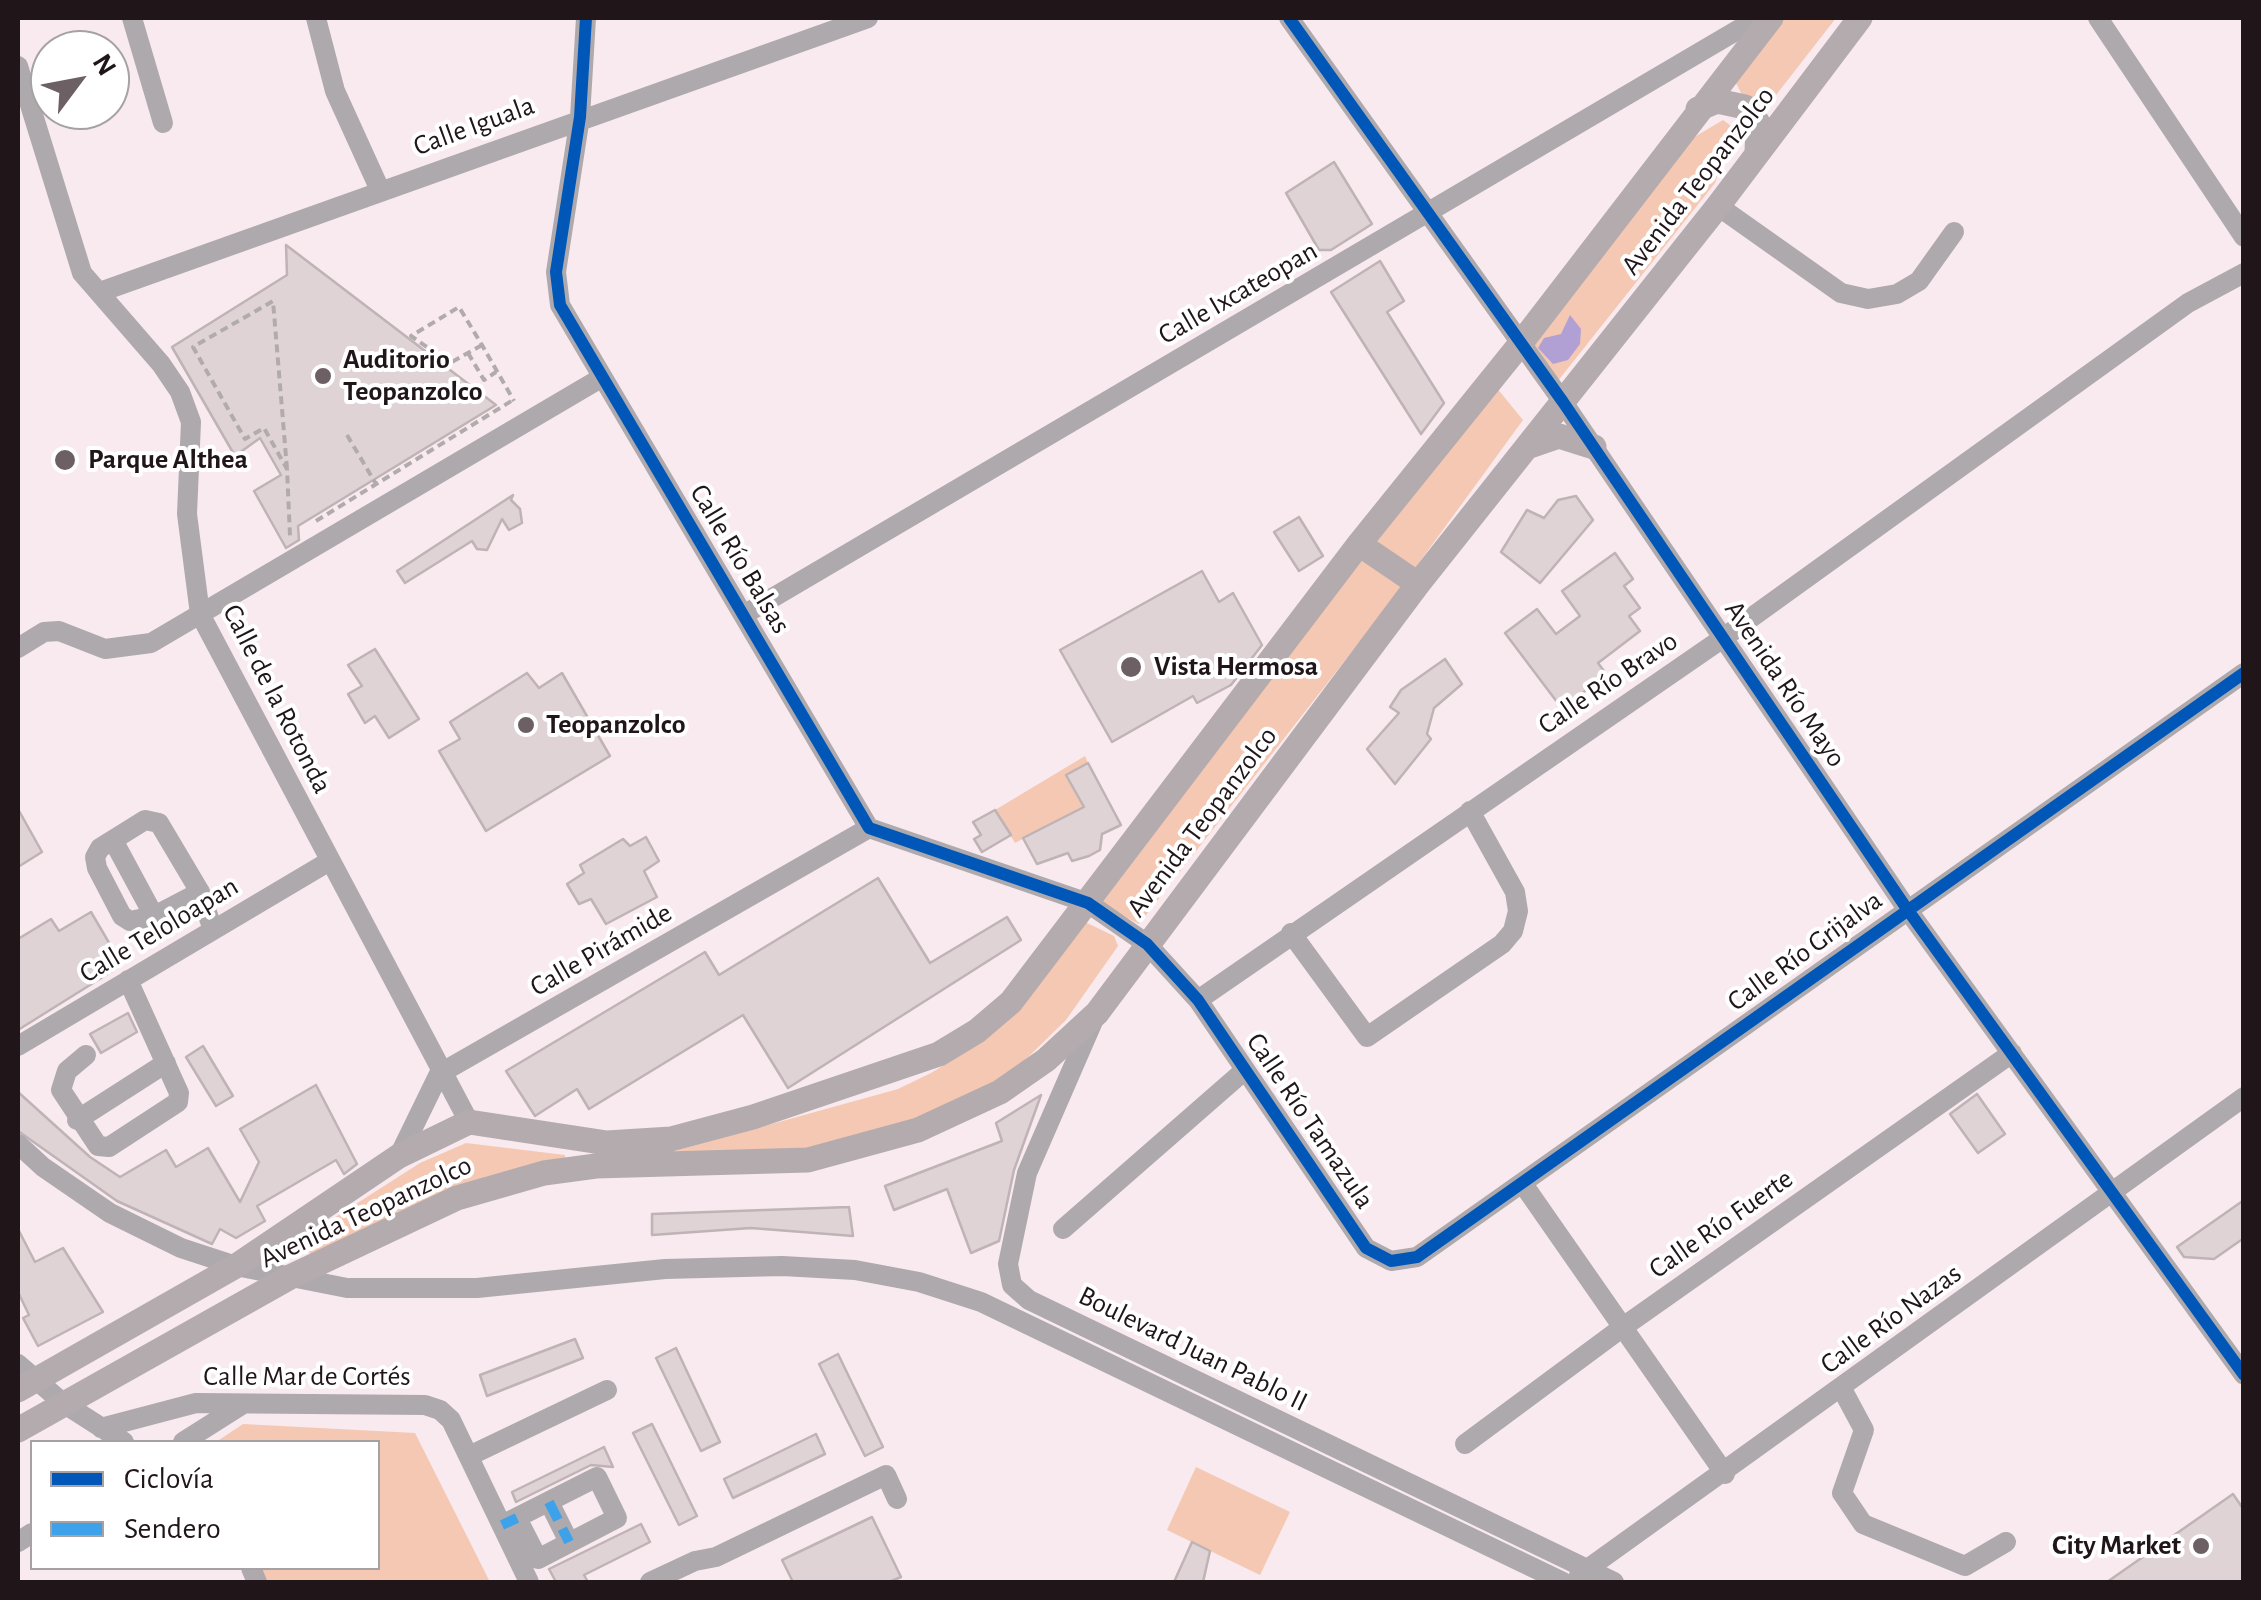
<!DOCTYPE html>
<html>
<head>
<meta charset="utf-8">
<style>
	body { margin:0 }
	#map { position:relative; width:2261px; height:1600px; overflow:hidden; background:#f9eaef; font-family:"Alegreya Sans",sans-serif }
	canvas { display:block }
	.frame { position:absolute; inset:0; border:20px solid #20161a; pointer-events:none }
	.legend { position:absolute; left:30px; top:1440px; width:350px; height:130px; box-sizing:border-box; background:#fff; border:2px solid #a6a2a3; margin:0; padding:12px 18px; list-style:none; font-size:30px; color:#20161a }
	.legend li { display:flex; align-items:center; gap:20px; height:50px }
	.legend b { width:50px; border:2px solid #a6a2a3 }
	.north { position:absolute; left:30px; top:30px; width:100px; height:100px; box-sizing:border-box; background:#fff; border:2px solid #a6a2a3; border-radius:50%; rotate:58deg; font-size:28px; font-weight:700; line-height:40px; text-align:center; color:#20161a }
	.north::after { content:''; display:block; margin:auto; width:35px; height:45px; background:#6c6065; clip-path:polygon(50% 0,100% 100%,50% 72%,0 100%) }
</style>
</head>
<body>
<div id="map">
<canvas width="2261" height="1600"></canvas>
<div class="frame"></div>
<ul class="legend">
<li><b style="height:12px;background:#0057b8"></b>Ciclovía</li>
<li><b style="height:12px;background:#3da2ea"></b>Sendero</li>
</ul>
<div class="north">N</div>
</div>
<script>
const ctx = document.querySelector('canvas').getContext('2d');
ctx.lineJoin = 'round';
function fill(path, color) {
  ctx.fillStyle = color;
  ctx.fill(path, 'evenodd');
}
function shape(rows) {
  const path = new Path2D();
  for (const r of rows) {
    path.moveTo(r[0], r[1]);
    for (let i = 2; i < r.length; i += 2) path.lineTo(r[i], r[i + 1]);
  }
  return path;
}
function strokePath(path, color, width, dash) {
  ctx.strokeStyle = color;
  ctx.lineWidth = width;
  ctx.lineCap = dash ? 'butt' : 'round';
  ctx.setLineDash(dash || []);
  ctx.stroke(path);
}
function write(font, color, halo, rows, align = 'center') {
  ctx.font = font + ' "Alegreya Sans",sans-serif';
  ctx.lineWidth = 8;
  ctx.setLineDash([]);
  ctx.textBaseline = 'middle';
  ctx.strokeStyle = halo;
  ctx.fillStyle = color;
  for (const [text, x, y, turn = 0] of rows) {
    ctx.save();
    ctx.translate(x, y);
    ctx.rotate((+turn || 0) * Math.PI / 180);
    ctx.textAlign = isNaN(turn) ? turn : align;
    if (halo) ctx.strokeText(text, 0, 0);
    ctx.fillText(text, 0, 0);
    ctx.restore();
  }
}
fill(shape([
	[1779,18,1836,18,1762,113,1743,97,1734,79],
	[1723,120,1734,128,1715,183,1557,382,1529,344,1691,139],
	[1496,387,1523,420,1386,608,1139,924,1095,901],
	[1085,756,1088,763,1066,776,1084,807,1015,843,995,810],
	[1085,922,1114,936,1118,946,1066,1020,1021,1064,985,1088,930,1114,803,1154,649,1158,898,1089,931,1073,967,1051],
	[466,1143,565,1155,565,1162,310,1254,306,1247,309,1234,420,1163],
	[243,1424,415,1433,490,1582,262,1582,256,1568,378,1568,378,1442,216,1442],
	[1196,1467,1290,1512,1260,1575,1167,1530]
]), '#f4c8b3');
fill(shape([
	[1570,315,1581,329,1580,344,1568,360,1553,364,1538,348,1544,338,1561,334]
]), '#b1a0d3');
const building = shape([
	[1334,162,1372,224,1331,250,1319,250,1286,193,1334,162],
	[286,245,496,405,298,526,299,540,286,548,254,491,281,475,260,438,235,456,172,347,287,275,286,245],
	[1380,261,1404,301,1387,312,1444,403,1421,434,1331,292,1380,261],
	[513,495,511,500,520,509,522,523,509,530,502,519,487,550,477,549,472,541,405,583,397,571,513,495],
	[1576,496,1593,520,1540,583,1501,552,1527,510,1544,518,1558,500,1576,496],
	[1299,517,1323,556,1299,571,1274,532,1299,517],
	[1615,553,1633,579,1624,586,1640,608,1629,616,1640,631,1598,663,1607,675,1570,702,1565,696,1557,702,1505,633,1537,609,1556,634,1580,616,1562,591,1615,553],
	[1202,571,1219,602,1233,593,1262,645,1231,685,1197,703,1193,696,1112,742,1060,650,1202,571],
	[375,649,419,719,389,738,375,716,365,723,348,694,362,686,348,665,375,649],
	[1445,659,1462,684,1434,708,1427,734,1431,739,1395,784,1367,749,1399,713,1390,707,1401,690,1445,659],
	[527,673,539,688,562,673,610,756,486,831,439,751,460,739,450,722,527,673],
	[1088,763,1121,825,1102,834,1100,850,1089,856,1072,861,1068,853,1037,864,1023,838,1084,807,1066,775,1088,763],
	[18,809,42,852,18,867,18,809],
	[995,810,1011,835,982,852,974,839,981,835,973,822,995,810],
	[646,837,659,861,644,871,657,897,606,924,591,899,579,904,567,884,584,873,580,865,623,839,630,846,646,837],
	[878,878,930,963,1007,917,1021,940,788,1088,743,1015,589,1109,577,1089,535,1116,506,1071,705,952,719,975,878,878],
	[91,912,122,965,18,1030,18,939,51,919,59,931,91,912],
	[128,1013,137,1032,101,1053,90,1034,128,1013],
	[203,1046,233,1096,216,1106,186,1057,203,1046],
	[316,1085,357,1164,344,1174,336,1160,257,1206,265,1221,236,1238,220,1229,212,1244,117,1201,18,1131,18,1092,90,1157,120,1177,166,1150,176,1167,208,1148,240,1202,259,1162,240,1129,316,1085],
	[1977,1094,2005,1134,1978,1153,1950,1114,1977,1094],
	[1041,1095,1014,1170,999,1241,971,1253,947,1189,894,1210,885,1186,1002,1141,996,1123,1041,1095],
	[2244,1200,2244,1238,2214,1259,2184,1257,2177,1247,2244,1200],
	[849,1207,853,1236,751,1228,652,1235,652,1214,849,1207],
	[18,1229,35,1262,63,1248,103,1312,38,1346,23,1318,29,1315,18,1292,18,1229],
	[575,1339,583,1358,487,1396,480,1375,575,1339],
	[676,1348,720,1442,701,1451,656,1358,676,1348],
	[838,1354,883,1447,865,1456,819,1364,838,1354],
	[652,1424,697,1516,679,1525,633,1433,652,1424],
	[816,1434,825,1454,733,1498,724,1479,816,1434],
	[604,1447,613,1467,591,1465,516,1502,512,1492,604,1447],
	[2233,1494,2244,1510,2244,1582,2107,1582,2233,1494],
	[872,1517,901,1577,889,1582,793,1582,782,1560,872,1517],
	[641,1524,650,1542,584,1575,588,1582,556,1582,549,1569,641,1524],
	[1192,1542,1210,1551,1203,1582,1174,1582,1192,1542]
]);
fill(building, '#e0d3d6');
strokePath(building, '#bfb3b5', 2.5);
strokePath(shape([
	[482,345,450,363,411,336,459,307,482,345,514,401],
	[468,353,484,380,496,372],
	[347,435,376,484],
	[287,469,273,301,193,347,245,439,264,428,287,469,290,536],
	[316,521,513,400]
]), '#b2abae', 4, [8, 5]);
strokePath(shape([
	[132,18,163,123],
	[316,18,335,91,380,190],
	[586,18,580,117,556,272,560,305,869,828,1088,903,1147,944,1198,1000,1366,1248,1391,1261,1417,1257,2244,673],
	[1289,18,1563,402,1907,909,2244,1375],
	[2098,18,2244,237],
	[18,66,82,273,161,364,180,392,191,422,187,514,200,614,469,1122],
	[1718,206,1841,293,1868,299,1897,294,1919,281,1954,232],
	[100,292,868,18],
	[745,614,1758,18],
	[18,648,44,632,59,631,105,649,151,643,601,378],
	[113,840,154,916],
	[200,892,154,916,130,921,122,916,97,868,95,857,100,848,145,820,159,823,200,892,213,930],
	[1291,933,1367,1037,1502,944,1513,931,1518,911,1515,892,1470,811],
	[1198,1000,1723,638,2188,303,2244,273],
	[1094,1019,1027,1173,1008,1264,1012,1285,1029,1300,1614,1582],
	[18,1046,328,862],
	[86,1055,67,1071,61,1090,98,1146,109,1147,178,1102,179,1093,128,980],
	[77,1120,166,1063],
	[18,1144,43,1167,110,1213,181,1248,236,1266,347,1288,477,1288,665,1269,782,1266,855,1270,919,1282,981,1302,1563,1582],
	[399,1156,439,1074,869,828],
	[1523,1184,1725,1474],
	[1063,1229,1245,1070],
	[18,1364,63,1403,124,1442],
	[1842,1389,1864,1430,1842,1493,1863,1524,1965,1566,2006,1542],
	[101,1428,196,1403,425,1405,440,1410,451,1420,529,1582],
	[183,1442,243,1404],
	[1465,1444,1623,1327,2012,1053],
	[469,1456,607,1390],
	[549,1502,569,1542],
	[502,1525,597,1477,617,1518,538,1559,517,1518],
	[18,1542,32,1533],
	[251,1568,257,1582],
	[1579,1575,2244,1097],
	[650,1582,695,1561,716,1557,886,1475,897,1499]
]), '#aea9ac', 20);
strokePath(shape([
	[1698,109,1717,101,1745,107,1758,123,1757,153],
	[1530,446,1559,436,1594,447],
	[1359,544,1418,584],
	[18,1390,236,1266,399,1156,469,1122,607,1143,671,1139,753,1117,939,1054,977,1031,1011,1002,1359,544,1521,343,1771,18],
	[18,1430,292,1276,457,1198,544,1173,596,1166,808,1160,918,1130,1000,1092,1046,1060,1097,1013,1418,584,1718,206,1860,18]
]), '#b4abaf', 25);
strokePath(shape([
	[549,1502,569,1542],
	[502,1525,517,1518]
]), '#3da2ea', 10, [20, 10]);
strokePath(shape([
	[586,18,580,117,556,272,560,305,869,828,1088,903,1147,944,1198,1000,1366,1248,1391,1261,1417,1257,2244,673],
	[1289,18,1563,402,1907,909,2244,1375]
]), '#0057b8', 12);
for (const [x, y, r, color] of [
	[323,376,10,"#6c6065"],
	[65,460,12,"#6c6065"],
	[1131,667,12,"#6c6065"],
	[526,725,10,"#6c6065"],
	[2201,1546,10,"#6c6065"]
]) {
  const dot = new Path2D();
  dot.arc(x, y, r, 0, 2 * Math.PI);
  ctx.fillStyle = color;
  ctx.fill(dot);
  strokePath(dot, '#fff', 4);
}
write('28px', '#20161a', '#fff', [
	["Calle Iguala",474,126,-20],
	["Avenida Teopanzolco",1698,181,-52],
	["Calle Ixcateopan",1238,293,-30],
	["Calle Río Balsas",740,559,59],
	["Calle Río Bravo",1608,683,-34],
	["Avenida Río Mayo",1785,684,56],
	["Calle de la Rotonda",277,699,63],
	["Avenida Teopanzolco",1202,822,-53],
	["Calle Teloloapan",159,930,-31],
	["Calle Pirámide",601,950,-30],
	["Calle Río Grijalva",1805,951,-36],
	["Calle Río Tamazula",1310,1121,56],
	["Avenida Teopanzolco",366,1212,-25],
	["Calle Río Fuerte",1721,1224,-35],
	["Calle Río Nazas",1891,1319,-36],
	["Boulevard Juan Pablo II",1193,1349,26],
	["Calle Mar de Cortés",307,1377]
]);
write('bold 28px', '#20161a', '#fff', [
	["Auditorio",343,360],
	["Teopanzolco",343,392],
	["Parque Althea",88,460],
	["Vista Hermosa",1154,667],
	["Teopanzolco",546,725],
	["City Market",2181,1546,"right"]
], 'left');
</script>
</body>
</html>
